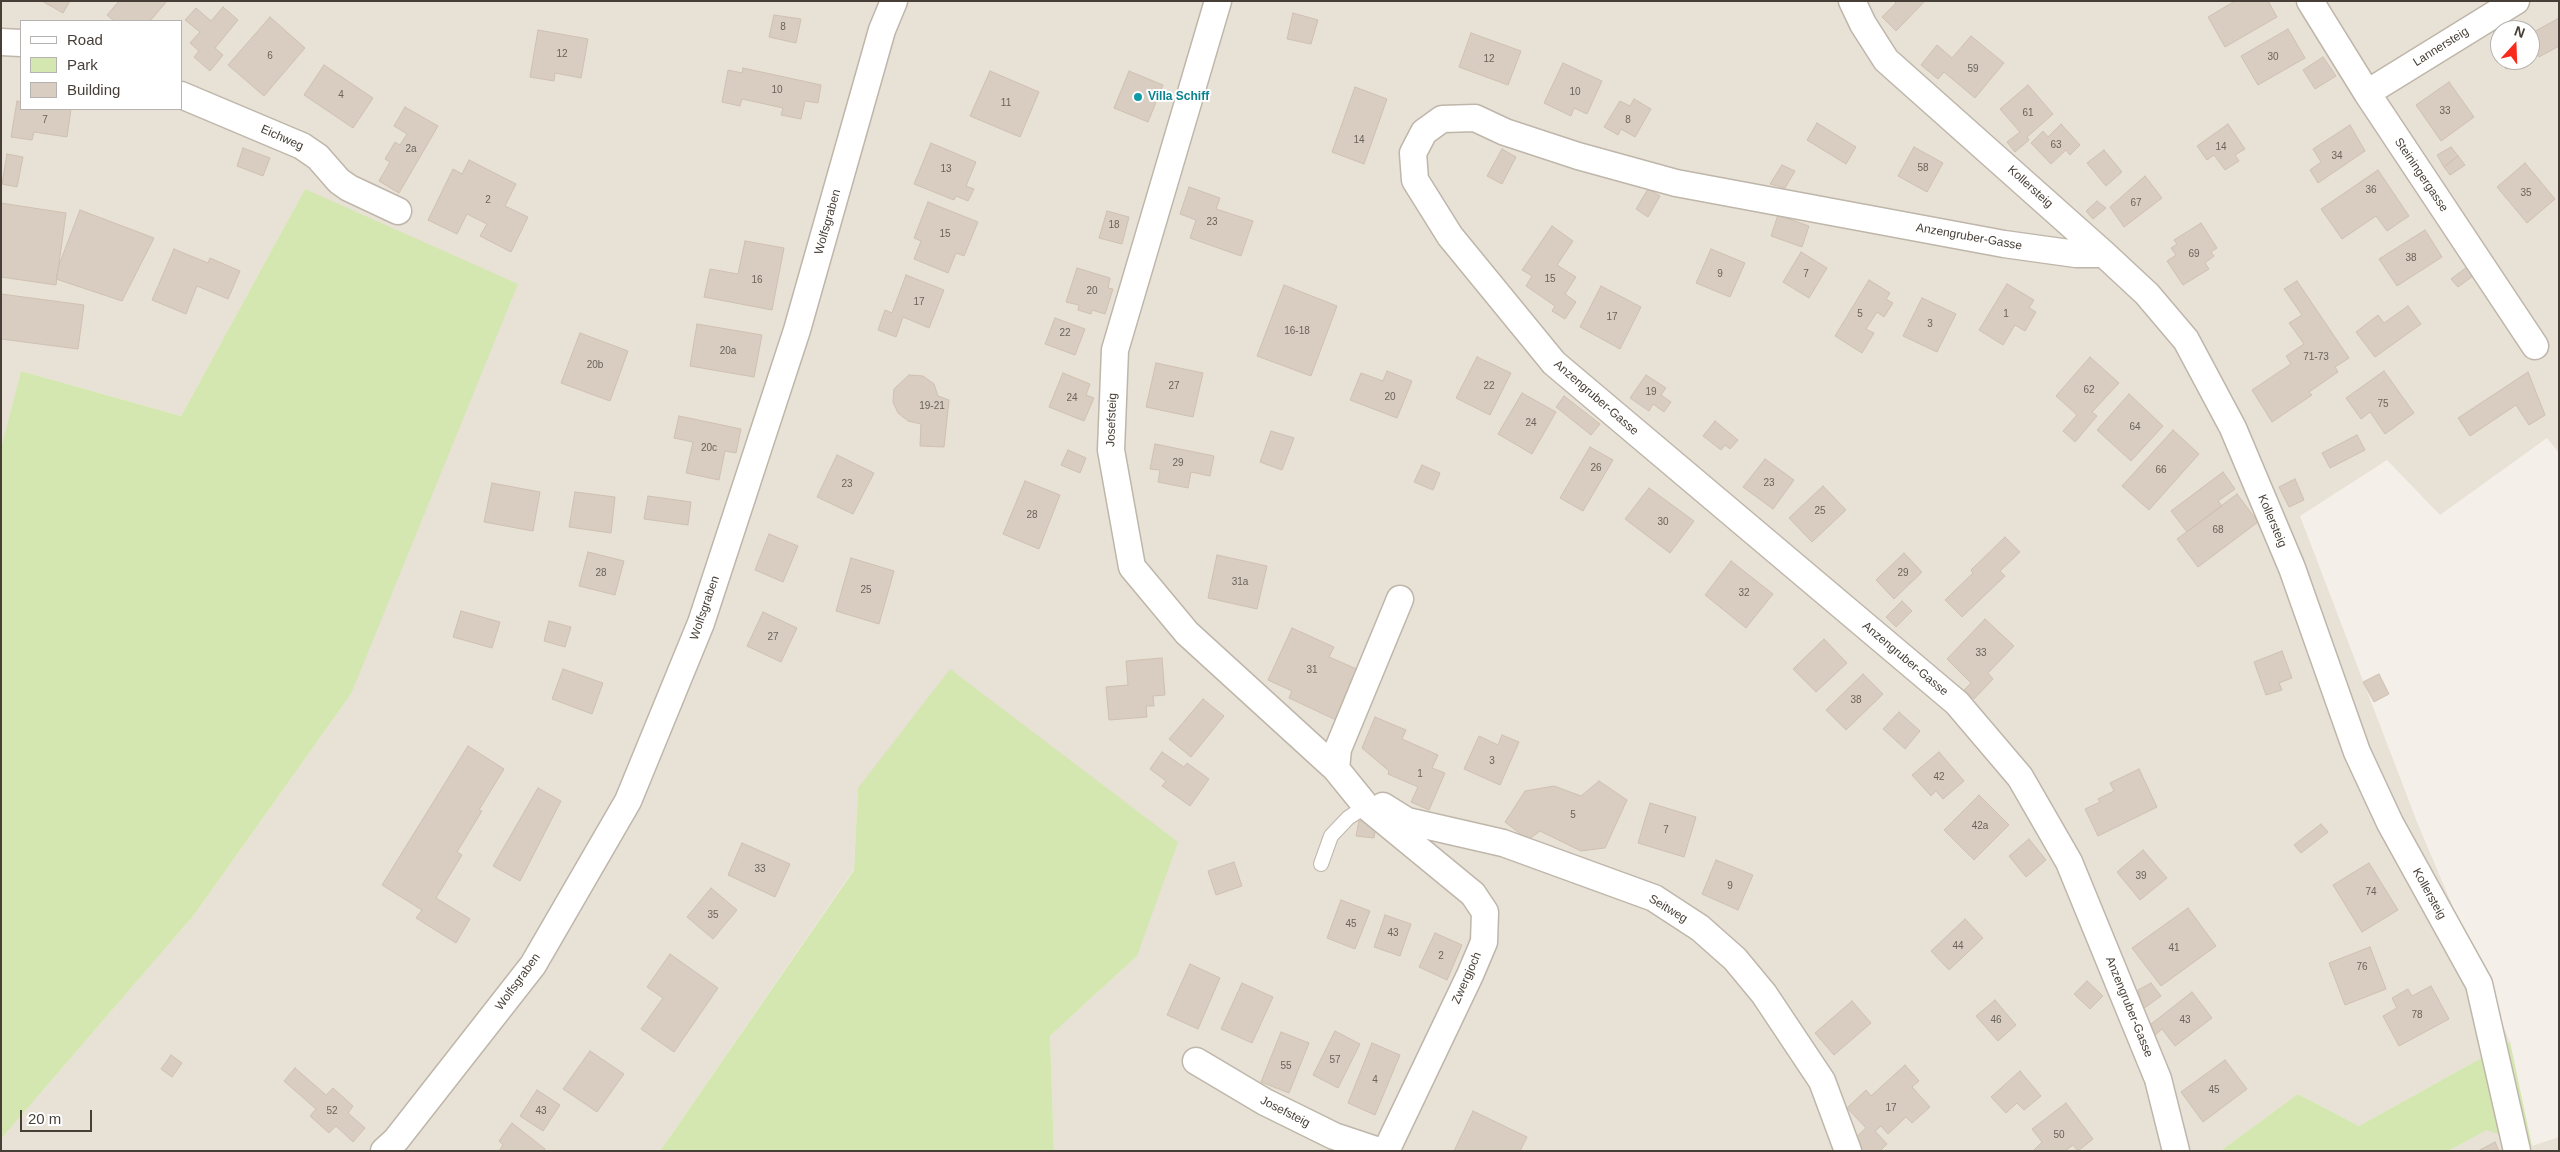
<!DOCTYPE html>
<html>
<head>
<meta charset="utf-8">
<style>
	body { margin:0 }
	#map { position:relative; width:2560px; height:1152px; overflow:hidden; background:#f4efe8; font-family:Helvetica,sans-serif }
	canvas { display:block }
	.frame { position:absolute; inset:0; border:2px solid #473f37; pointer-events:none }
	.legend { position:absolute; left:20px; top:20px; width:162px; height:90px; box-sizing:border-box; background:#fff; border:1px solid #b5b2af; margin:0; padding:6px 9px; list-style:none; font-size:15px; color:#473f37 }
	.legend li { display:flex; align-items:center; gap:10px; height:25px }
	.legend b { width:25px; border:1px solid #b5b2af }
	.north { position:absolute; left:2490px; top:20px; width:50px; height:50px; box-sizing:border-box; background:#fff; border:1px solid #b5b2af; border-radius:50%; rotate:20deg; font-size:14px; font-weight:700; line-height:20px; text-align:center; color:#473f37 }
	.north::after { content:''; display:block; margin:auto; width:18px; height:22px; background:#f72a1c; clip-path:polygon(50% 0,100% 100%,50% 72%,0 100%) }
	.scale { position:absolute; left:20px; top:1110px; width:72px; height:22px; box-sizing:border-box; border:2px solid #473f37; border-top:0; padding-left:6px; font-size:15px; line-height:18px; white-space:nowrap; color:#473f37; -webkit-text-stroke:4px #fff; paint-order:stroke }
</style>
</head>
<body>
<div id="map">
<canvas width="2560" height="1152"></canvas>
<div class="frame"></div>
<ul class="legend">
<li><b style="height:6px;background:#fff"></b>Road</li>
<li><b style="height:14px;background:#d4e7b1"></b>Park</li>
<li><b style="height:14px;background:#d8cdc0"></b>Building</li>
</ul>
<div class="north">N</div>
<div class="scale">20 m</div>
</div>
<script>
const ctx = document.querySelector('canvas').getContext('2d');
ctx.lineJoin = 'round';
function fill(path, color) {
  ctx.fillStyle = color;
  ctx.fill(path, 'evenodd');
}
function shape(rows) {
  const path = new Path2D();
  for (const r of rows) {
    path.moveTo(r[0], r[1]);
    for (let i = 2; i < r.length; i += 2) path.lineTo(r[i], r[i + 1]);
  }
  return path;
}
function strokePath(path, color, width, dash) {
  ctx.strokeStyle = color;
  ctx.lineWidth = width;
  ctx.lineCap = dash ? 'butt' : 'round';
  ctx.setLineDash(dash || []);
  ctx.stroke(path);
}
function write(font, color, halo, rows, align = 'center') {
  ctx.font = font + ' Helvetica,sans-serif';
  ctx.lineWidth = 4;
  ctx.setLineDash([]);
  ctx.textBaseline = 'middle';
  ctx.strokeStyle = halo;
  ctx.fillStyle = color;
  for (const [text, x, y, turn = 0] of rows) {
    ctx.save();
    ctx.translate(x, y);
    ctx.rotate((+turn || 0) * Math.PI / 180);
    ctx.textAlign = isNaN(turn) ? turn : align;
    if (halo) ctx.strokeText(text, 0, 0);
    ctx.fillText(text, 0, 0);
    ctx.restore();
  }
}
fill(shape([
	[1,1,2559,1,2559,453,2547,438,2440,515,2387,460,2300,516,2417,822,2510,1042,2359,1126,2298,1094,2220,1151,1054,1151,1050,1036,1137,956,858,788,854,869,660,1151,1,1151,1,1139,194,915,351,694,305,189,181,416,21,371,1,448],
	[21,21,181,21,181,109,21,109],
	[2500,30,2530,30,2530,60,2500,60],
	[2490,1128,2532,1146,2559,1137,2559,1151,2448,1151]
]), '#e8e1d6');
fill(shape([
	[305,189,518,284,351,694,194,915,1,1139,1,448,21,371,181,416],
	[950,669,1178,842,1137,956,1050,1036,1054,1151,660,1151,854,870,858,788],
	[2510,1042,2532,1146,2487,1130,2448,1151,2220,1151,2298,1094,2359,1126]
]), '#d4e7b1');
const building = shape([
	[42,1,70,1,63,13,42,1],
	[119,1,167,1,150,21,114,21,107,15,119,1],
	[1894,1,1925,1,1896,31,1882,17,1896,3,1894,1],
	[2235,1,2268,1,2277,17,2225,47,2208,17,2235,1],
	[223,7,238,20,215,48,223,55,210,71,194,57,199,51,190,43,200,32,185,20,196,8,211,21,223,7],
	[1293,13,1318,20,1311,44,1287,39,1293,13],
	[774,15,801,19,796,43,769,37,774,15],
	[270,17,305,48,264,96,228,65,270,17],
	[2559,18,2559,46,2539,57,2530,41,2530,34,2559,18],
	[2288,29,2305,58,2258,85,2241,56,2288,29],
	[538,30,588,39,581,78,555,73,554,81,530,77,538,30],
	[1471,33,1521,51,1508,85,1459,67,1471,33],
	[1971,36,2004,63,1975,98,1944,72,1938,79,1921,65,1937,45,1952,58,1971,36],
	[2323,57,2336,76,2315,89,2303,70,2323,57],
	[2500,60,2520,60,2506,69,2500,60],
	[1563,63,1602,81,1587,114,1574,108,1571,116,1544,103,1563,63],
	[324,65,373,98,353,128,304,95,324,65],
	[743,68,821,85,818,103,805,101,801,119,781,115,783,108,742,99,740,106,722,102,728,70,742,73,743,68],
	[990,71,1039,92,1020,137,970,116,990,71],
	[1129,71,1163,85,1148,122,1114,108,1129,71],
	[2449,82,2474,117,2441,141,2416,105,2449,82],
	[2028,85,2053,114,2027,137,2029,140,2015,152,2007,142,2020,132,2000,109,2028,85],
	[1355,87,1387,99,1364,164,1332,152,1355,87],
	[1634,99,1651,109,1635,137,1621,129,1618,135,1604,127,1620,101,1630,106,1634,99],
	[17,101,21,102,21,109,71,109,67,137,34,132,32,140,11,137,17,101],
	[405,107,438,126,399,193,379,181,390,162,385,159,395,142,400,145,407,134,394,126,405,107],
	[1817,123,1856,147,1846,164,1807,140,1817,123],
	[2061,124,2080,145,2070,155,2066,150,2051,164,2031,143,2043,131,2048,137,2061,124],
	[2228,124,2245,149,2235,155,2239,161,2225,170,2214,155,2207,160,2197,146,2228,124],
	[2350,125,2365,151,2318,183,2310,170,2321,162,2313,149,2350,125],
	[931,143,976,162,966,186,974,189,968,201,956,196,954,200,914,184,931,143],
	[1914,147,1943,163,1927,192,1898,176,1914,147],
	[2451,147,2458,156,2444,167,2437,155,2451,147],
	[243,148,270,158,263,176,237,166,243,148],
	[1502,149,1516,157,1502,184,1487,176,1502,149],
	[2104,150,2122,172,2106,186,2087,163,2104,150],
	[7,154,23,157,17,187,2,184,7,154],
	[2458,156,2465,165,2450,175,2444,167,2458,156],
	[469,160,516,184,505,206,528,217,511,252,480,236,487,224,467,214,457,234,428,220,453,169,462,174,469,160],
	[2525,163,2555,199,2527,223,2497,187,2525,163],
	[1782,165,1795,171,1785,188,1770,184,1782,165],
	[2378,170,2409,216,2387,231,2376,216,2342,239,2321,209,2378,170],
	[2145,176,2162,198,2124,227,2110,207,2145,176],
	[1189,187,1220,198,1216,209,1253,221,1241,256,1190,238,1196,220,1180,214,1189,187],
	[1648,189,1660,196,1648,217,1636,209,1648,189],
	[2097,201,2106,208,2093,219,2086,211,2097,201],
	[928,202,978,222,964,256,956,253,948,273,914,259,921,241,914,238,928,202],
	[1,203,66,213,56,285,1,277,1,203],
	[80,210,154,238,122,301,56,279,59,265,80,210],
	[1107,211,1129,217,1122,244,1099,238,1107,211],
	[1778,215,1809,226,1802,247,1771,236,1778,215],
	[2201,223,2217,248,2211,252,2214,256,2205,263,2209,269,2183,285,2167,261,2176,255,2171,248,2177,244,2174,240,2201,223],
	[1552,226,1573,241,1557,265,1576,277,1565,294,1576,302,1565,319,1552,311,1555,306,1526,286,1532,276,1522,270,1552,226],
	[2425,230,2442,257,2397,286,2379,259,2425,230],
	[745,241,784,248,772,310,704,297,710,269,738,274,745,241],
	[174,249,208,263,210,258,240,271,228,299,197,286,186,314,152,300,174,249],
	[1711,249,1745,263,1730,297,1696,283,1711,249],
	[1801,252,1827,268,1809,298,1783,282,1801,252],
	[2467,267,2473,276,2458,287,2451,279,2467,267],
	[1077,268,1110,278,1108,288,1113,289,1105,314,1092,310,1091,314,1078,310,1079,305,1066,302,1077,268],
	[906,275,944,290,929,328,903,317,896,337,878,330,885,310,892,313,906,275],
	[1869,280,1890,293,1886,299,1893,303,1884,317,1877,312,1866,329,1874,333,1862,353,1835,336,1869,280],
	[2297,281,2349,358,2335,367,2338,372,2309,392,2312,395,2272,422,2252,390,2291,364,2286,356,2304,344,2289,323,2302,315,2284,289,2297,281],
	[2007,284,2034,300,2029,308,2036,312,2025,331,2015,325,2003,345,1979,330,2007,284],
	[1284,285,1337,306,1311,376,1257,356,1284,285],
	[1601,286,1641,307,1620,349,1580,327,1601,286],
	[1,294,84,305,78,349,1,339,1,294],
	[1922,298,1956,314,1937,352,1903,336,1922,298],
	[2408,306,2421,324,2375,357,2356,332,2378,315,2384,323,2408,306],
	[1055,318,1085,329,1075,355,1045,344,1055,318],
	[697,324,762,335,754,377,690,366,697,324],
	[580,333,628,351,610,401,561,383,580,333],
	[1477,357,1511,373,1490,415,1456,398,1477,357],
	[2090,357,2119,383,2092,412,2097,416,2075,442,2063,431,2077,415,2056,396,2090,357],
	[1156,363,1203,373,1193,417,1146,407,1156,363],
	[1387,371,1412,381,1397,418,1350,400,1361,373,1383,381,1387,371],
	[2384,371,2414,413,2385,434,2370,412,2361,419,2346,398,2384,371],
	[2528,372,2545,415,2529,425,2516,405,2470,436,2458,418,2528,372],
	[1063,373,1090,384,1086,395,1094,398,1084,421,1049,407,1063,373],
	[909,375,923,376,934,384,938,396,949,400,944,447,920,446,921,424,908,421,898,413,893,402,894,389,909,375],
	[1646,375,1666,388,1661,395,1671,402,1664,412,1653,404,1649,411,1630,398,1646,375],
	[1522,393,1556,412,1532,454,1498,434,1522,393],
	[2129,394,2163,426,2131,461,2097,430,2129,394],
	[1564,396,1600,424,1591,435,1556,407,1564,396],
	[679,416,741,429,736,453,725,451,719,480,686,473,693,442,674,438,679,416],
	[1715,421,1738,440,1730,449,1725,445,1721,450,1703,436,1715,421],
	[2173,430,2199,454,2149,510,2122,486,2173,430],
	[1271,431,1294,438,1282,470,1260,462,1271,431],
	[2357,435,2365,450,2330,468,2322,453,2357,435],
	[1155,444,1214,456,1210,476,1191,472,1188,488,1158,482,1160,470,1150,469,1155,444],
	[1590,447,1613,460,1583,511,1560,498,1590,447],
	[1068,450,1086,458,1080,473,1061,465,1068,450],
	[837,455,874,473,853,514,817,497,837,455],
	[1765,459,1794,480,1773,509,1743,487,1765,459],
	[1422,465,1440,473,1433,490,1414,482,1422,465],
	[2223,472,2235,489,2218,501,2222,506,2187,532,2171,511,2223,472],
	[2295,479,2304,500,2289,507,2279,487,2295,479],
	[1025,481,1060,495,1039,549,1003,534,1025,481],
	[492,483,540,492,533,531,484,522,492,483],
	[1823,486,1846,510,1812,542,1789,518,1823,486],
	[1649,488,1694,521,1670,553,1625,519,1649,488],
	[575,492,615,497,611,533,569,527,575,492],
	[2237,494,2258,522,2198,567,2177,539,2237,494],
	[648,496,691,502,688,525,644,519,648,496],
	[769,534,798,546,783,582,755,570,769,534],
	[2005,537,2020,552,2000,571,2005,576,1962,617,1945,600,1973,573,1971,570,2005,537],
	[588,552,624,561,615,595,579,586,588,552],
	[1904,553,1922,572,1894,599,1876,580,1904,553],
	[1217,555,1267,566,1257,609,1208,598,1217,555],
	[851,558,894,571,879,624,836,611,851,558],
	[1731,561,1773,594,1746,628,1705,595,1731,561],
	[1902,601,1912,611,1896,627,1886,617,1902,601],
	[461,611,500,622,492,648,453,637,461,611],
	[763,612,797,628,781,662,747,646,763,612],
	[1985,619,2014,646,1988,673,1993,679,1974,699,1964,690,1971,683,1947,659,1985,619],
	[549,621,571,627,565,647,544,641,549,621],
	[1292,628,1334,647,1329,657,1359,670,1336,720,1289,698,1292,691,1268,680,1292,628],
	[1824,639,1847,663,1816,692,1793,669,1824,639],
	[2282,651,2292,678,2279,683,2282,690,2266,695,2254,662,2282,651],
	[1162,658,1165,695,1153,696,1154,706,1146,706,1147,717,1109,720,1106,687,1128,685,1126,661,1162,658],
	[563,669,603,683,592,714,552,699,563,669],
	[1863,674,1883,694,1846,730,1826,710,1863,674],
	[2379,674,2389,694,2374,702,2363,682,2379,674],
	[1203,699,1224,716,1191,757,1169,739,1203,699],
	[1899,712,1920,731,1905,749,1883,729,1899,712],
	[1375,717,1406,730,1402,739,1438,755,1432,768,1445,773,1429,810,1411,802,1418,787,1388,774,1389,771,1362,748,1375,717],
	[1502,735,1519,742,1500,785,1464,769,1479,736,1498,745,1502,735],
	[468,746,504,769,479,810,482,811,457,852,462,855,436,898,470,919,456,943,416,918,422,910,382,885,468,746],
	[1162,752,1184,767,1187,763,1209,779,1190,806,1162,786,1166,781,1150,769,1162,752],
	[1939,752,1964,781,1943,799,1936,791,1931,796,1912,775,1939,752],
	[2139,769,2157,807,2098,836,2085,809,2100,802,2098,799,2114,791,2110,783,2139,769],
	[1599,781,1627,800,1605,848,1581,851,1540,831,1528,840,1505,822,1525,791,1554,786,1581,796,1599,781],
	[538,788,561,801,520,881,493,866,538,788],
	[1979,795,2009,825,1974,860,1944,830,1979,795],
	[1650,803,1696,817,1684,857,1638,843,1650,803],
	[1359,821,1376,823,1374,838,1356,836,1359,821],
	[2321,824,2328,832,2301,853,2294,845,2321,824],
	[2029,839,2046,860,2026,877,2009,856,2029,839],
	[742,843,790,864,775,897,728,875,742,843],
	[2143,850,2167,878,2140,900,2117,872,2143,850],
	[1716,860,1753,875,1738,910,1702,894,1716,860],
	[1234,862,1242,886,1216,895,1208,871,1234,862],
	[2369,863,2398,910,2362,932,2333,885,2369,863],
	[711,888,737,910,713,939,687,917,711,888],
	[1341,900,1370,911,1355,949,1327,938,1341,900],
	[2188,908,2216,946,2161,986,2132,948,2188,908],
	[1385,915,1411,924,1400,956,1374,947,1385,915],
	[1965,919,1983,938,1949,970,1931,951,1965,919],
	[1435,933,1462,945,1447,980,1419,967,1435,933],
	[2370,947,2386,989,2345,1005,2329,963,2370,947],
	[670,954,718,988,674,1052,641,1029,663,998,647,987,670,954],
	[1190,964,1220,978,1198,1029,1167,1015,1190,964],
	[2087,981,2103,996,2090,1009,2074,994,2087,981],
	[1242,983,1273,997,1252,1043,1221,1029,1242,983],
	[2151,983,2161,996,2143,1009,2138,990,2151,983],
	[2431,986,2449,1019,2399,1046,2383,1016,2397,1008,2392,998,2408,989,2412,996,2431,986],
	[2192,992,2212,1018,2175,1046,2162,1029,2153,1037,2146,1028,2192,992],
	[1995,1000,2016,1025,1998,1041,1976,1016,1995,1000],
	[1852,1001,1871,1023,1834,1055,1815,1033,1852,1001],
	[1335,1031,1360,1044,1338,1088,1313,1075,1335,1031],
	[1281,1032,1309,1043,1289,1093,1261,1082,1281,1032],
	[1372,1043,1400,1055,1375,1115,1348,1103,1372,1043],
	[590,1051,624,1074,597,1112,563,1089,590,1051],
	[171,1055,182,1063,172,1077,161,1069,171,1055],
	[2225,1060,2247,1089,2203,1122,2181,1092,2225,1060],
	[1905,1065,1919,1081,1912,1087,1930,1107,1912,1123,1906,1117,1888,1134,1881,1126,1875,1131,1887,1144,1880,1151,1857,1151,1850,1143,1866,1128,1847,1108,1866,1090,1871,1096,1905,1065],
	[295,1068,326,1095,333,1088,353,1106,348,1113,365,1128,353,1142,336,1126,329,1133,310,1116,316,1109,284,1081,295,1068],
	[2020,1071,2041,1096,2024,1110,2017,1103,2006,1113,1991,1097,2020,1071],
	[537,1090,560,1105,543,1131,520,1116,537,1090],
	[2066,1103,2093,1139,2078,1151,2073,1145,2065,1151,2033,1151,2042,1142,2032,1129,2066,1103],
	[1473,1111,1527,1137,1520,1151,1454,1151,1473,1111],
	[512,1123,545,1149,544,1151,499,1151,503,1145,499,1141,512,1123],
	[2495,1142,2499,1151,2478,1151,2495,1142]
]);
fill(building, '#d8cdc0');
strokePath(building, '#d0c1b1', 1);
const lane = shape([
	[1321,864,1331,836,1348,818,1366,806]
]);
const street = shape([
	[1218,1,1115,350,1111,450,1132,567,1187,633,1336,769,1366,806,1473,894,1485,912,1484,942,1470,975,1386,1151],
	[1852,1,1863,24,1886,60,2104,254,2147,294,2186,340,2233,428,2292,568,2357,752,2390,823,2479,984,2517,1151],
	[2310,1,2367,93,2535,346],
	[1,42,21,43],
	[2367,93,2516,1],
	[181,95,302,146,318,157,339,181,349,188,398,211],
	[2104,254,2076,254,2004,244,1676,183,1578,156,1505,132,1475,118,1442,119,1424,132,1413,153,1415,180,1450,236,1554,363,1957,703,2020,777,2069,862,2158,1079,2176,1151],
	[1336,769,1338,749,1400,599],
	[1383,806,1407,821,1503,843,1654,898,1700,928,1735,959,1764,994,1822,1081,1848,1151],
	[1196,1061,1265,1102,1334,1136,1379,1151],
	[384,1151,396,1140,533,965,628,801,701,623,797,330,882,30,894,1]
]);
strokePath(lane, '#bfb6aa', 16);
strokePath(street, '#bfb6aa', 29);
strokePath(lane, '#fff', 14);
strokePath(street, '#fff', 26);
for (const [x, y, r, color] of [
	[1138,97,5,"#0f9aa8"]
]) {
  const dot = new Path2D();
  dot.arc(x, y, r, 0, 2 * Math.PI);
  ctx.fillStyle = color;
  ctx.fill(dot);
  strokePath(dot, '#fff', 2);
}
write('10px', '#6b6259', null, [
	["8",783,27],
	["12",562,54],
	["6",270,56],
	["30",2273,57],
	["12",1489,59],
	["59",1973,69],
	["10",777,90],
	["10",1575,92],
	["4",341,95],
	["11",1006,103],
	["33",2445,111],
	["61",2028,113],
	["7",45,120],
	["8",1628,120],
	["14",1359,140],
	["63",2056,145],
	["14",2221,147],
	["2a",411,149],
	["34",2337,156],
	["58",1923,168],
	["13",946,169],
	["36",2371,190],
	["35",2526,193],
	["2",488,200],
	["67",2136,203],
	["23",1212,222],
	["18",1114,225],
	["15",945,234],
	["69",2194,254],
	["38",2411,258],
	["9",1720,274],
	["7",1806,274],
	["15",1550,279],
	["16",757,280],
	["20",1092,291],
	["17",919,302],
	["5",1860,314],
	["1",2006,314],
	["17",1612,317],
	["3",1930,324],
	["16-18",1297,331],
	["22",1065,333],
	["20a",728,351],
	["71-73",2316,357],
	["20b",595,365],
	["27",1174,386],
	["22",1489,386],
	["62",2089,390],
	["19",1651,392],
	["20",1390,397],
	["24",1072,398],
	["75",2383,404],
	["19-21",932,406],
	["24",1531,423],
	["64",2135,427],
	["20c",709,448],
	["29",1178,463],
	["26",1596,468],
	["66",2161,470],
	["23",1769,483],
	["23",847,484],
	["25",1820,511],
	["28",1032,515],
	["30",1663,522],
	["68",2218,530],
	["28",601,573],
	["29",1903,573],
	["31a",1240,582],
	["25",866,590],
	["32",1744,593],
	["27",773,637],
	["33",1981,653],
	["31",1312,670],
	["38",1856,700],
	["3",1492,761],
	["1",1420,774],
	["42",1939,777],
	["5",1573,815],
	["42a",1980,826],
	["7",1666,830],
	["33",760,869],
	["39",2141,876],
	["9",1730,886],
	["74",2371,892],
	["35",713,915],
	["45",1351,924],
	["43",1393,933],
	["44",1958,946],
	["41",2174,948],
	["2",1441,956],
	["76",2362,967],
	["78",2417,1015],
	["46",1996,1020],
	["43",2185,1020],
	["57",1335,1060],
	["55",1286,1066],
	["4",1375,1080],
	["45",2214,1090],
	["17",1891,1108],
	["52",332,1111],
	["43",541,1111],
	["50",2059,1135]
]);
write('12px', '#473f37', '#fff', [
	["Lannersteig",2441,47,-32],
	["Eichweg",282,138,24],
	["Steiningergasse",2421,175,56],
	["Kollersteig",2030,187,42],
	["Wolfsgraben",828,222,-74],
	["Anzengruber-Gasse",1969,237,10],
	["Anzengruber-Gasse",1596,398,41],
	["Josefsteig",1112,420,-88],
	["Kollersteig",2272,521,67],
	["Wolfsgraben",705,608,-71],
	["Anzengruber-Gasse",1905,659,40],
	["Kollersteig",2429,894,61],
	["Seitweg",1668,909,31],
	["Zwergjoch",1467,978,-66],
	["Wolfsgraben",518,982,-54],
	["Anzengruber-Gasse",2129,1007,68],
	["Josefsteig",1285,1112,27]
]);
write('bold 12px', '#0d838f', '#fff', [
	["Villa Schiff",1148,97]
], 'left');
</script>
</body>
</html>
